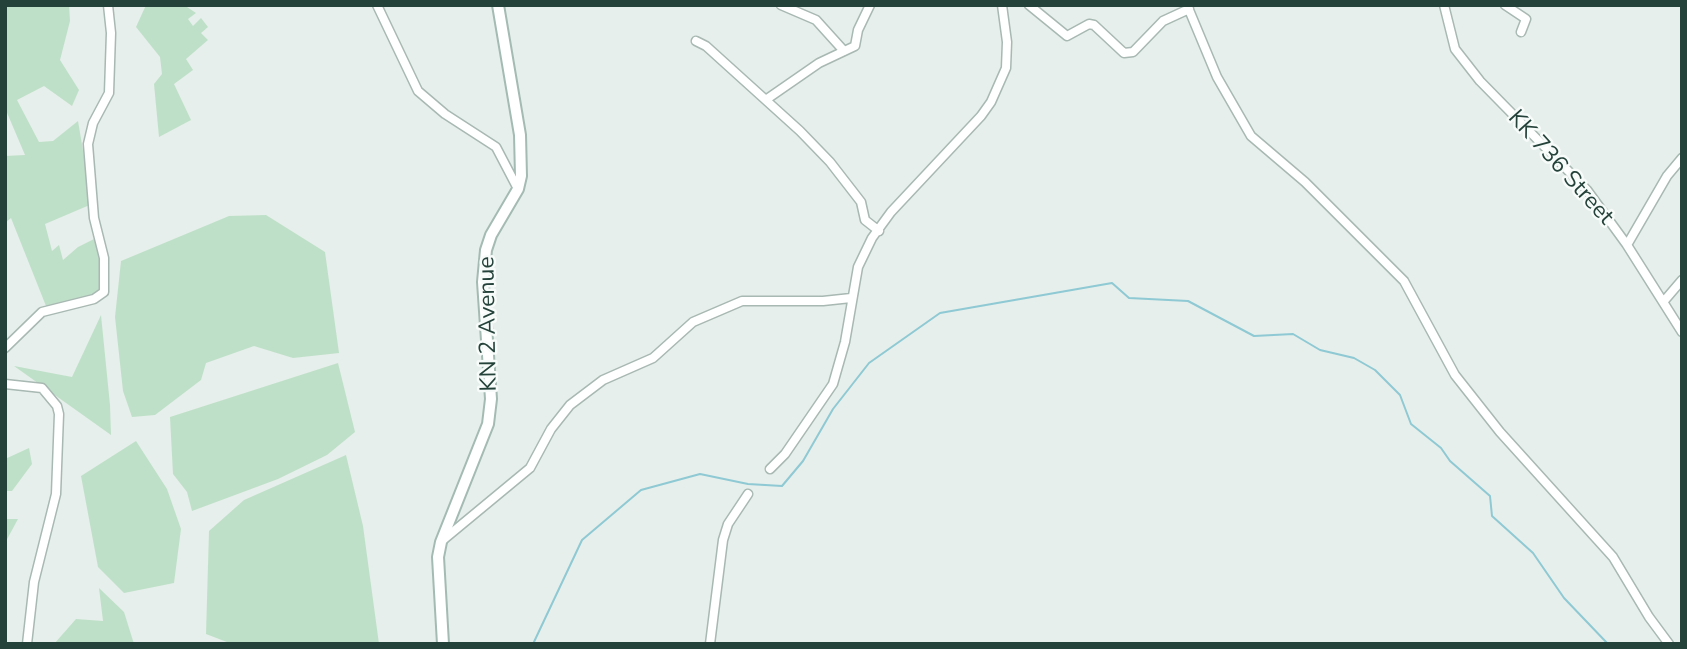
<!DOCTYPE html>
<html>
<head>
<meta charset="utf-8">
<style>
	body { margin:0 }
	#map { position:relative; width:1687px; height:649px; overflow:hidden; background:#e6efeb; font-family:"Nunito Sans",sans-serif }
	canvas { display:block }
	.frame { position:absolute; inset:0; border:7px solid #24423a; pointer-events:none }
</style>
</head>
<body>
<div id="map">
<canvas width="1687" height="649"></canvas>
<div class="frame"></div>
</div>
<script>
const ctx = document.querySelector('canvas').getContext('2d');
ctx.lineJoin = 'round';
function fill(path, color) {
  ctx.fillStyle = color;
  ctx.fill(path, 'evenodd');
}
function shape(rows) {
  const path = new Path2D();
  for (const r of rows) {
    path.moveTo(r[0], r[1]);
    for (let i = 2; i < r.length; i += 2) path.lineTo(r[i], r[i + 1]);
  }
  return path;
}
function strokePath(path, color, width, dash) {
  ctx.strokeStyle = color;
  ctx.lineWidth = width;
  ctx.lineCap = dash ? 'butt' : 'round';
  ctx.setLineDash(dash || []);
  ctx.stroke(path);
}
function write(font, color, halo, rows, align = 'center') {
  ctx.font = font + ' "Nunito Sans",sans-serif';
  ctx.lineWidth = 5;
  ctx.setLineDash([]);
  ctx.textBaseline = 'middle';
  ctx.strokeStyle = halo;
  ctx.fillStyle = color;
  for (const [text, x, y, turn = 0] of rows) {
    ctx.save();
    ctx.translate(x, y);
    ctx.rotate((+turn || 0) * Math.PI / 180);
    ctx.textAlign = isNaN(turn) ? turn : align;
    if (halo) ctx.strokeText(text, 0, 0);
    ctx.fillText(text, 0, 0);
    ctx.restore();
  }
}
fill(shape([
	[5,5,69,5,70,21,60,60,79,90,72,106,44,86,17,100,39,142,53,141,78,121,92,204,45,224,52,251,59,245,63,260,78,247,96,238,104,260,102,290,92,299,48,311,11,218,5,223,5,156,25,155,5,108],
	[146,5,184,5,196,13,188,19,193,26,201,18,208,27,201,33,208,40,186,59,193,70,174,84,191,120,159,137,154,84,162,74,160,57,136,27],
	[266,215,325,252,339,353,293,358,254,346,206,363,201,380,155,415,132,417,123,391,115,317,121,261,229,216],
	[101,315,110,405,111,435,14,366,72,377],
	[338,363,355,432,327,455,278,479,192,511,187,492,173,474,170,417],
	[136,441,167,489,181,529,174,583,124,593,98,567,81,476],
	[29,448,32,464,12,491,5,491,5,459],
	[346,455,363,526,379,644,232,644,206,634,209,531,244,500],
	[5,519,18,519,5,543],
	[99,588,124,612,134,644,54,644,76,619,103,621]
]), '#bfe0c8');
strokePath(shape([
	[533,644,582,540,641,490,700,474,748,484,782,486,803,461,833,409,869,363,940,313,1112,283,1129,298,1188,301,1254,336,1293,334,1320,350,1354,358,1375,370,1400,395,1411,424,1441,448,1450,461,1490,496,1492,516,1533,553,1564,598,1608,644]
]), '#8ec9d4', 2);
const minor = shape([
	[377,5,418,91,445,114,496,147,518,189],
	[781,5,816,20,844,51],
	[1029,5,1067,36,1089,24,1094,25,1124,53,1133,52,1163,21,1189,9],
	[1187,5,1217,77,1251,136,1305,182,1404,281,1455,375,1500,432,1613,557,1649,617,1669,644],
	[1444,5,1455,49,1480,81,1587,190,1627,245,1682,332],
	[1505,5,1526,19,1521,32],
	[696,41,706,46,800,131,830,162,861,202,865,220,879,231],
	[767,99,819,63,855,46,858,30,870,5],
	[1627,245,1667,176,1682,158],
	[1664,301,1682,280],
	[5,348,42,312,94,299,104,292,104,258,94,218,88,144,93,123,109,93,111,33,108,5],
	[5,384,42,388,57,406,59,414,56,494,34,582,27,644],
	[770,469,785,454,833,384,845,342,858,267,872,238,891,212,981,116,991,102,1006,68,1007,42,1002,5],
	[443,540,530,468,551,429,570,405,603,380,653,358,693,322,742,301,823,301,851,298],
	[710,644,723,540,728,524,748,494]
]);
const secondary = shape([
	[443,644,438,557,441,542,488,424,491,399,483,282,486,250,491,235,518,189,521,176,520,135,498,5]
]);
strokePath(minor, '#a8b8b2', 11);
strokePath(secondary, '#a4bbb3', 14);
strokePath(minor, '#fff', 8);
strokePath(secondary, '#fff', 10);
write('23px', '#24423a', '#f7fbf9', [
	["KK 736 Street",1560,168,48],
	["KN 2 Avenue",489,324,-91]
]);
</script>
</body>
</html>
